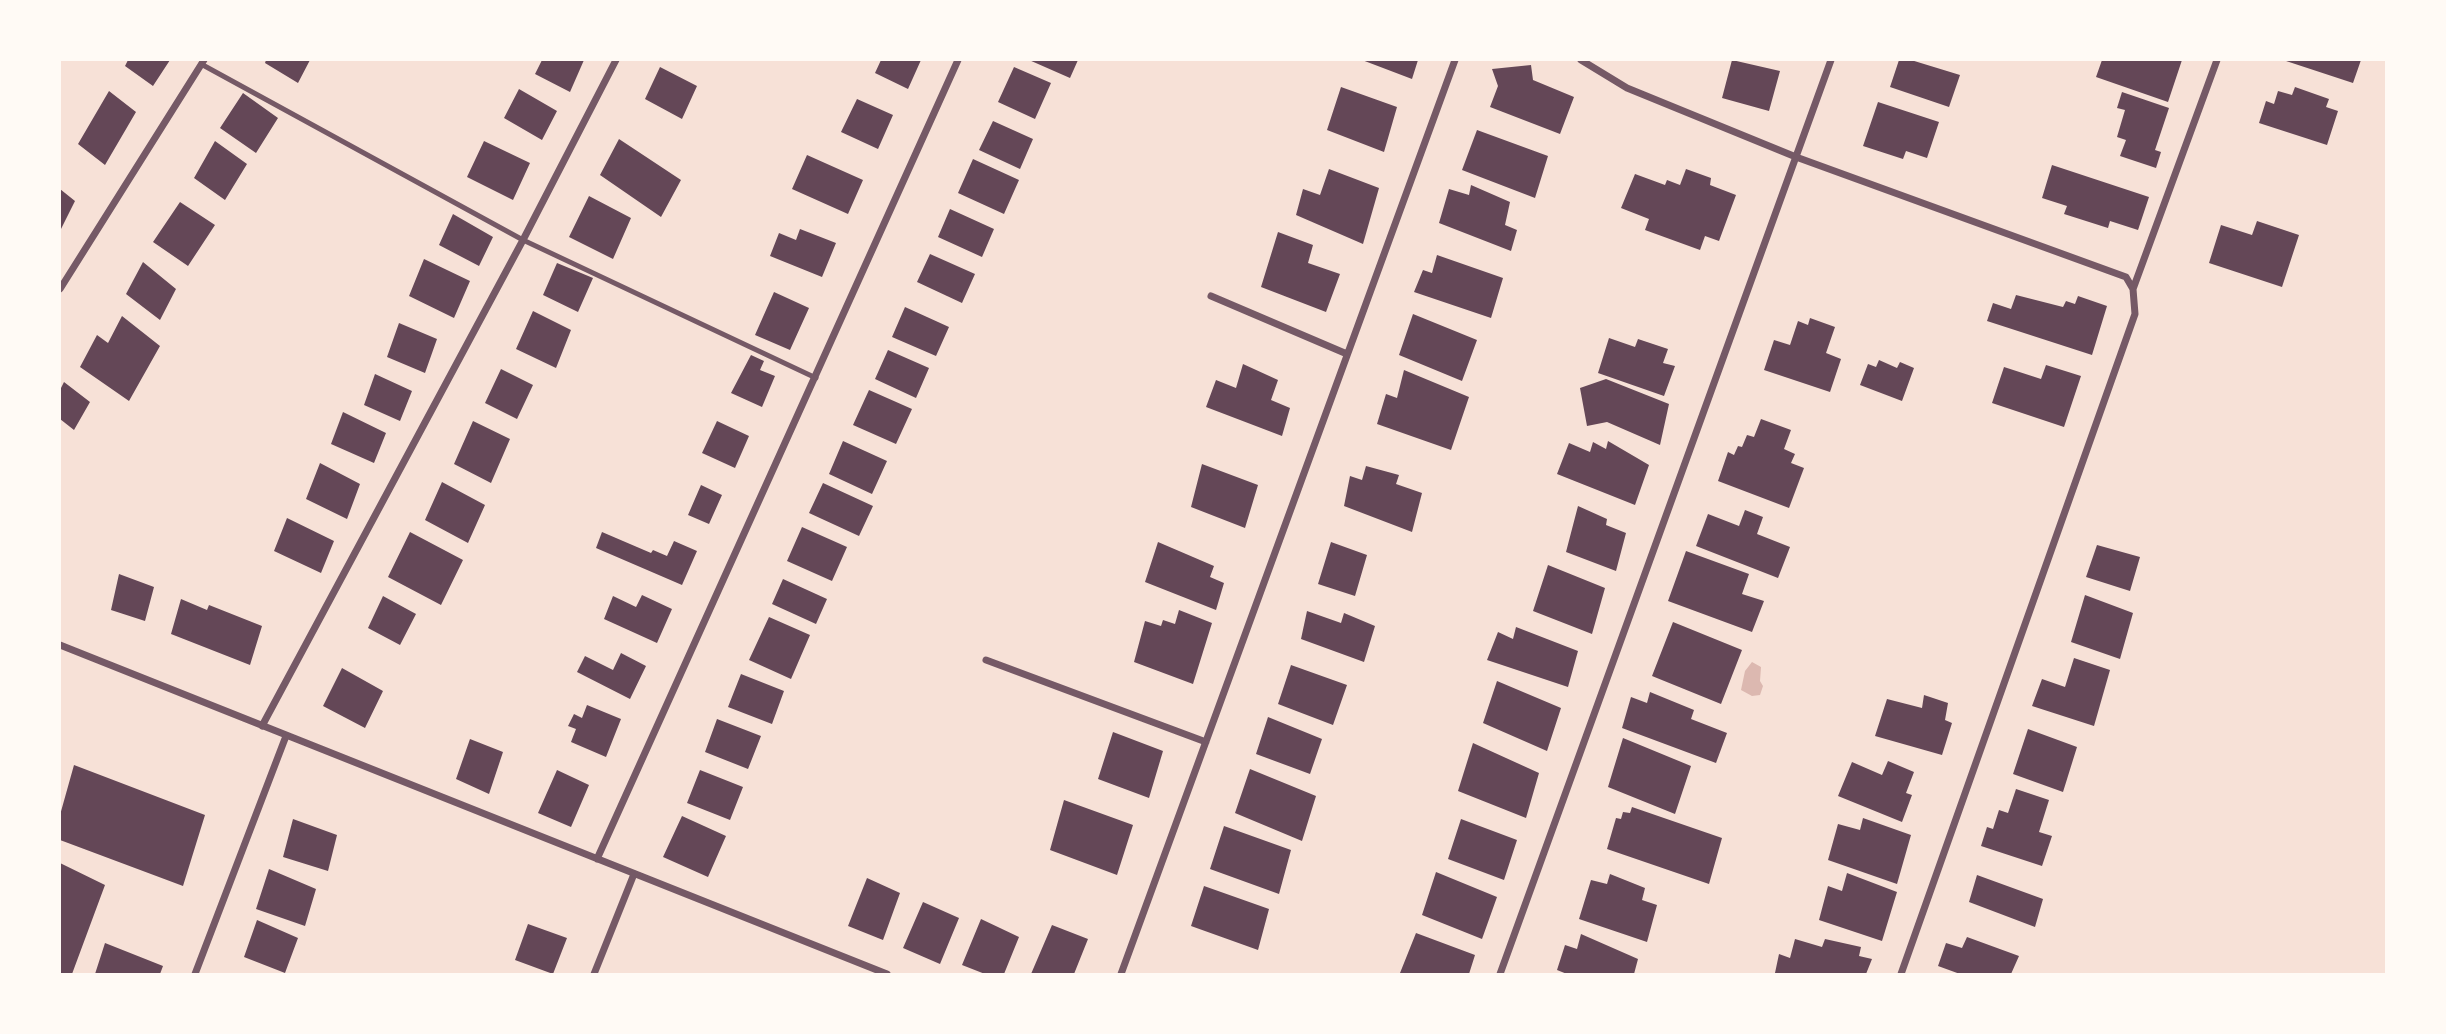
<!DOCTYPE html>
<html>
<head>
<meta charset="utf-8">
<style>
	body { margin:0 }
	#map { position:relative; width:2446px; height:1034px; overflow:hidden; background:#f7e1d7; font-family:"Source Serif 4",serif }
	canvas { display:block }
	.frame { position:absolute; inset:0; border:61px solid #fffaf5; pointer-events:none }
</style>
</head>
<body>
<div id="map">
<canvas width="2446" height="1034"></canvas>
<div class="frame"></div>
</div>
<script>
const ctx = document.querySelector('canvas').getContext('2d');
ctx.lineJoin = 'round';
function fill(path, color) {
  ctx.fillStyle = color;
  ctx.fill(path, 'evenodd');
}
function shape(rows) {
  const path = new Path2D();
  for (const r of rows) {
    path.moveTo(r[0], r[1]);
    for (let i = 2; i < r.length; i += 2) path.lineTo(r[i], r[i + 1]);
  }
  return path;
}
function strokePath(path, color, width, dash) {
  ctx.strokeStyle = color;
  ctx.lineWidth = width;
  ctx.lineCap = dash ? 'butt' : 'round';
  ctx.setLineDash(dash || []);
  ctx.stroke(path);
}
fill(shape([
	[1752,662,1761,667,1760,681,1763,686,1760,695,1752,696,1741,690,1745,671]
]), '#dcb8b0');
fill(shape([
	[128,60,170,60,153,86,125,66],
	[266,60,310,60,298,83,265,63],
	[542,60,584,60,570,92,535,74],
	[881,60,921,60,908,89,875,73],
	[1029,60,1078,60,1070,78],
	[1362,60,1418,60,1412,79],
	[1732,60,1780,71,1769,111,1722,98],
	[1899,60,1911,60,1960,75,1949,107,1890,87],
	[2102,60,2182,60,2168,102,2096,77],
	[2283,60,2361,60,2353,83],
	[1531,65,1533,80,1574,97,1560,134,1490,107,1498,86,1492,69],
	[660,67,697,86,682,119,645,99],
	[1014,67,1051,83,1035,119,998,102],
	[1341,87,1397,107,1384,152,1327,130],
	[2295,87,2329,99,2326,107,2338,111,2327,145,2259,123,2266,101,2274,104,2278,91,2292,95],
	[519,89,557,111,542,140,504,118],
	[109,91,136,112,105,165,78,144],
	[2122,92,2169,108,2155,150,2161,152,2156,168,2120,156,2126,140,2117,137,2125,110,2117,108],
	[243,93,278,118,256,153,220,128],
	[857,99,893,115,878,149,841,132],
	[1878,102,1939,122,1927,158,1906,151,1903,159,1863,146],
	[993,121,1033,139,1020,169,979,150],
	[1477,130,1548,156,1535,198,1462,170],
	[619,139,681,180,661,217,600,175],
	[215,141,247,164,225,200,194,178],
	[484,141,530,163,513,200,467,177],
	[807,155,863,180,848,214,792,189],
	[973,159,1019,180,1004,214,958,193],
	[2052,165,2149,197,2138,230,2110,221,2108,228,2064,214,2067,206,2042,198],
	[1329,169,1379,188,1363,244,1296,215,1303,189,1320,195],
	[1686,169,1711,178,1710,185,1736,195,1719,241,1705,236,1700,250,1645,230,1649,219,1621,208,1635,174,1665,185,1667,180,1680,185],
	[1471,185,1510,202,1505,225,1517,230,1511,251,1439,223,1449,189,1469,195],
	[60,189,75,201,60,231],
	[589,196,631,218,613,259,569,237],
	[180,202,215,225,188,266,153,242],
	[950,209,994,229,982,257,938,237],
	[453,214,493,237,479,266,439,245],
	[2257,221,2299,235,2282,287,2209,263,2221,225,2252,235],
	[800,229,836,243,822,277,770,256,779,233,796,240],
	[1278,232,1313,245,1308,263,1340,274,1326,312,1261,287],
	[930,254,975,274,962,303,917,282],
	[1437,255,1503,278,1491,318,1414,292,1423,270,1432,273],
	[424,259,470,281,454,318,409,296],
	[143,262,176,289,160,320,126,294],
	[557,263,593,278,578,312,543,295],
	[774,292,809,308,790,350,755,335],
	[2016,295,2063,307,2066,301,2075,304,2078,296,2107,306,2092,355,1987,321,1993,303,2011,309],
	[905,307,949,327,936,356,892,337],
	[533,311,571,330,556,368,516,349],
	[1413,314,1477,340,1462,381,1399,355],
	[122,316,160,346,129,401,80,367,97,335,108,343],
	[1810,318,1835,327,1826,353,1841,359,1830,392,1764,370,1774,340,1790,345,1798,321,1808,325],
	[399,323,437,339,425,373,387,357],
	[1609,338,1635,347,1638,339,1668,349,1663,363,1675,366,1664,396,1598,373],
	[888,350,929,368,916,398,875,379],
	[751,355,764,361,760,370,775,376,762,407,731,393],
	[1879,360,1897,368,1900,362,1914,368,1902,401,1860,385,1868,364,1876,367],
	[1243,364,1278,380,1271,400,1290,408,1282,436,1206,407,1216,380,1236,388],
	[2046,365,2081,376,2064,427,1992,403,2004,367,2041,379],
	[501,369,533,385,517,419,485,403],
	[1404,370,1469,397,1451,450,1377,424,1386,394,1397,398],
	[375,374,412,391,400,421,364,405],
	[1606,379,1669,404,1660,445,1607,422,1587,426,1580,388],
	[64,382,90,402,74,430,60,419,60,390],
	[869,390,912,409,896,444,853,425],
	[343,412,386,433,374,463,331,444],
	[1761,419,1791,430,1784,449,1795,454,1791,463,1804,468,1789,508,1718,481,1728,452,1734,455,1738,446,1742,447,1747,435,1754,437],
	[473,421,510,439,491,483,454,464],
	[717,421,749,436,735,468,702,453],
	[843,441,887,461,872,494,829,474],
	[1608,441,1649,465,1635,505,1557,474,1569,443,1590,452,1593,442,1606,449],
	[320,463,360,484,347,519,306,499],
	[1202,464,1258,485,1245,528,1191,507],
	[1366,466,1399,475,1396,484,1422,493,1412,532,1344,506,1350,476,1362,480],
	[442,482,485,505,468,543,425,520],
	[823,483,873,506,859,536,809,513],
	[701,485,722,495,709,524,688,515],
	[1578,506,1607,519,1606,525,1626,533,1616,571,1566,552],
	[1745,510,1763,517,1757,534,1790,547,1778,578,1696,546,1708,514,1739,526],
	[287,518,334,541,321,573,274,551],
	[802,527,847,547,832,581,787,561],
	[410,532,463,560,441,605,388,577],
	[602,532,651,553,653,550,667,556,674,541,697,551,682,585,596,548],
	[1158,542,1214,566,1210,577,1224,583,1216,610,1145,582],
	[1331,542,1367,555,1355,596,1318,584],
	[2097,545,2140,557,2130,591,2086,577],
	[1686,551,1749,574,1742,594,1764,601,1752,632,1668,601],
	[1548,565,1605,588,1592,634,1533,611],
	[119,574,154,587,145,621,111,610],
	[783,579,827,599,816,624,772,604],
	[642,595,672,609,657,643,604,619,613,596,636,607],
	[2085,595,2133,613,2120,659,2071,642],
	[383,596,416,614,400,645,368,628],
	[181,599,207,610,209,605,262,626,250,665,171,634],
	[1179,610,1212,623,1193,684,1134,662,1145,621,1161,626,1163,620,1175,624],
	[1307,611,1341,623,1344,613,1375,626,1364,662,1301,639],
	[769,617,810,635,791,679,749,660],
	[1673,622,1742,650,1721,704,1652,676],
	[1516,627,1578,651,1568,687,1487,660,1498,632,1513,639],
	[621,653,646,666,630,699,577,672,585,656,613,670],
	[2074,658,2110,670,2094,726,2032,706,2042,679,2065,687],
	[1291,665,1347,685,1333,725,1278,704],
	[342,668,383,691,365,728,323,706],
	[741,674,784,691,772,724,728,707],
	[1497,681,1561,708,1547,751,1483,723],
	[1650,692,1694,710,1691,719,1727,733,1716,763,1622,728,1631,697,1647,703],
	[1924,695,1948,703,1945,720,1952,723,1942,755,1875,736,1887,699,1922,708],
	[587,705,621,719,606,757,571,742,576,729,568,726,574,714,582,718],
	[1268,717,1322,739,1310,774,1256,754],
	[717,719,761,736,748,769,705,752],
	[2028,729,2077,747,2063,792,2013,774],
	[1113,732,1163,751,1149,798,1098,779],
	[1623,738,1691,766,1675,814,1608,787],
	[470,739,503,752,489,794,456,779],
	[1473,743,1539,773,1526,818,1458,791],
	[1888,761,1914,772,1906,793,1912,795,1902,822,1838,796,1852,762,1882,775],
	[74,765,205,815,183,886,60,840,60,815],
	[1250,769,1316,796,1302,841,1235,813],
	[557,770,589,785,571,827,538,813],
	[700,770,743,787,730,820,687,803],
	[2016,789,2049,800,2039,832,2052,836,2042,866,1981,846,1987,827,1993,829,1999,810,2008,813],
	[1064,800,1133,825,1117,875,1050,850],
	[1632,807,1722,838,1709,884,1607,849,1616,818,1621,819,1623,812,1630,813],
	[682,816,726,836,708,877,663,857],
	[1863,818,1911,835,1897,884,1828,860,1838,824,1860,830],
	[293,819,337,835,328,871,283,857],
	[1461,819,1517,840,1504,880,1448,859],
	[1224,826,1291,850,1279,894,1210,869],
	[60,863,105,885,72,974,60,974],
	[269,869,316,889,305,926,256,909],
	[1436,872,1497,897,1482,939,1422,915],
	[1847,873,1897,892,1882,941,1819,920,1828,886,1842,891],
	[1610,874,1645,888,1642,900,1657,905,1647,942,1579,919,1591,880,1607,884],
	[1977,875,2043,899,2035,927,1969,902],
	[867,878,900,893,883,940,848,926],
	[1204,886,1269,909,1258,950,1191,926],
	[923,902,959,918,940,964,903,948],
	[981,919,1019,937,1004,974,985,974,962,965],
	[257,920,298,938,285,973,244,957],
	[528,924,567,938,553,974,515,960],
	[1052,925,1088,939,1074,974,1031,974],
	[1416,933,1475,955,1469,974,1400,973],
	[1581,934,1638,959,1634,974,1567,974,1557,970,1565,945,1577,949],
	[1967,937,2019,956,2011,974,1960,974,1938,966,1946,943,1962,948],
	[1795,939,1822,947,1825,939,1861,947,1859,956,1872,959,1866,974,1775,973,1779,954,1790,958],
	[105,943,163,966,160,974,95,974]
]), '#644757');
strokePath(shape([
	[201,64,523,240,816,378]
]), '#755966', 5);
strokePath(shape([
	[1581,60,1627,88,1796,157,2126,277,2133,289],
	[60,289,204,60],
	[1211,296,1347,354],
	[60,645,887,974],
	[986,660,1206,742],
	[262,726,523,240,616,60],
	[597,859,958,60],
	[195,974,286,736],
	[594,974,634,874],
	[1121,974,1455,60],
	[1500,974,1831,60],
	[1901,974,2135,314,2133,289,2217,60]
]), '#755966', 7);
</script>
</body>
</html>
